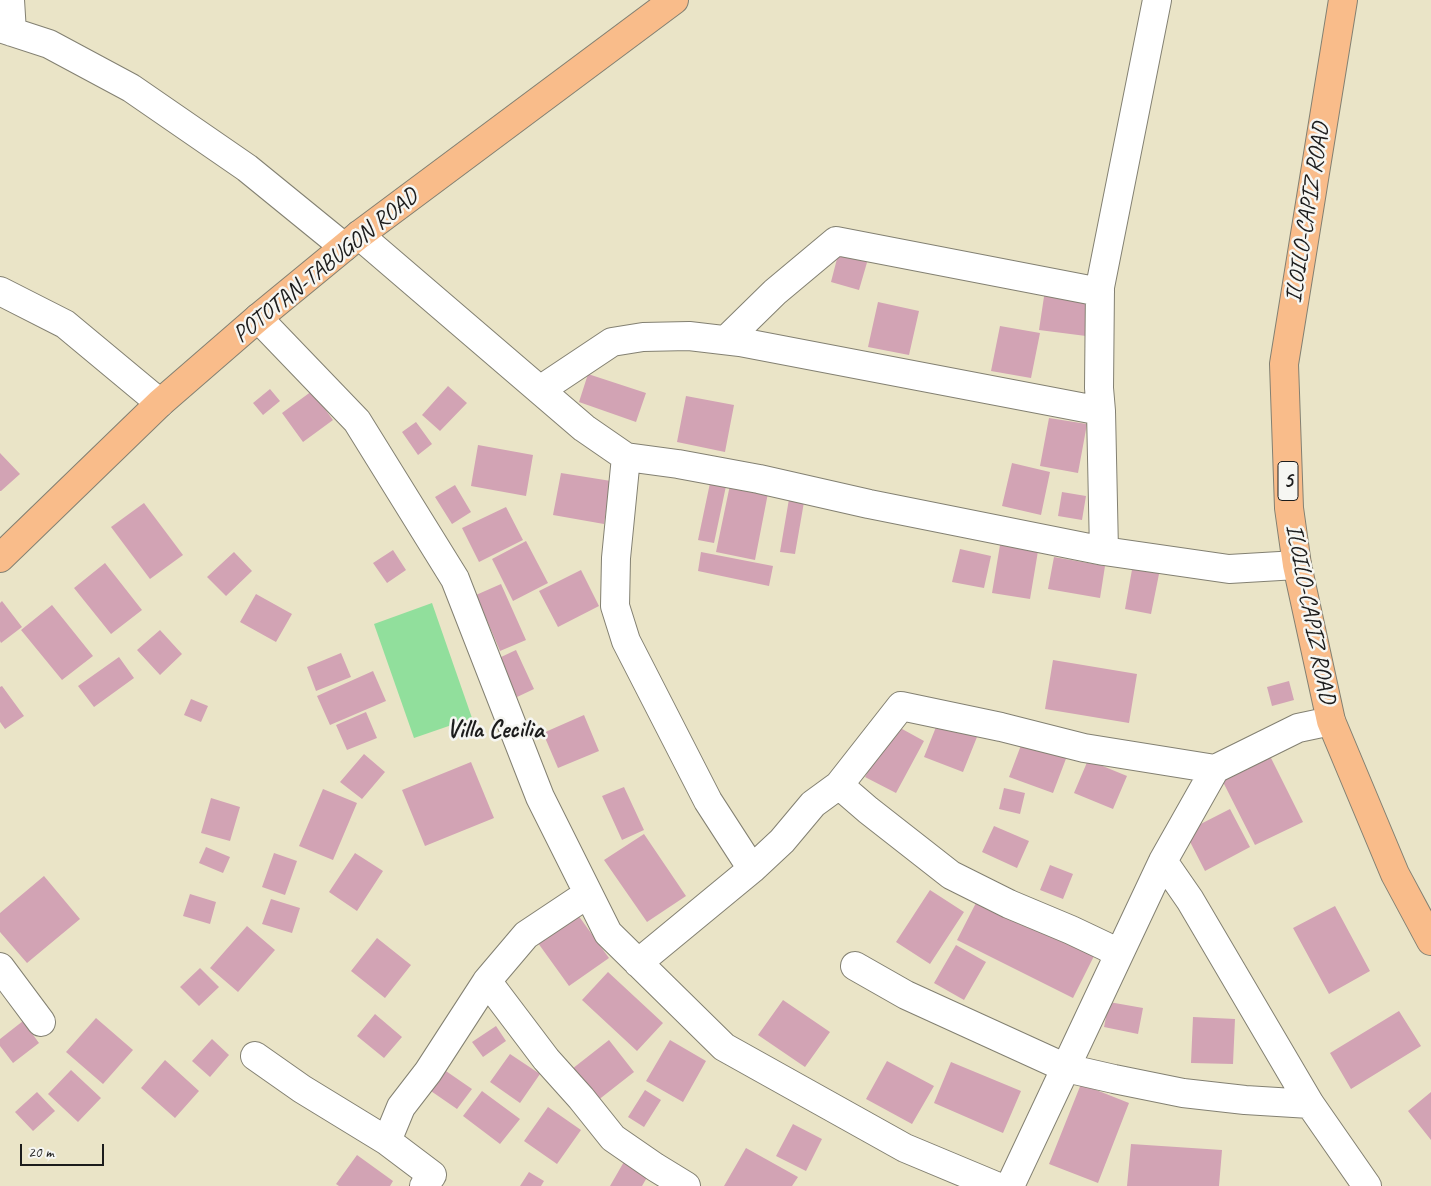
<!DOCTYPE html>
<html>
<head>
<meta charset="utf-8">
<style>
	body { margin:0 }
	#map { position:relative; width:1431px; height:1186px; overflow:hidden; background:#eae4c7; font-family:Caveat,sans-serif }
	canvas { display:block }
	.scale { position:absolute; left:20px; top:1144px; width:84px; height:22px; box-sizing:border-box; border:2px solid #1c1c1c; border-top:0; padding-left:6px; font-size:15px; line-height:18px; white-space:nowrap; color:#1c1c1c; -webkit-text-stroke:4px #f6f6f2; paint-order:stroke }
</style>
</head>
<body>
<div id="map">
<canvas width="1431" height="1186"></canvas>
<div class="scale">20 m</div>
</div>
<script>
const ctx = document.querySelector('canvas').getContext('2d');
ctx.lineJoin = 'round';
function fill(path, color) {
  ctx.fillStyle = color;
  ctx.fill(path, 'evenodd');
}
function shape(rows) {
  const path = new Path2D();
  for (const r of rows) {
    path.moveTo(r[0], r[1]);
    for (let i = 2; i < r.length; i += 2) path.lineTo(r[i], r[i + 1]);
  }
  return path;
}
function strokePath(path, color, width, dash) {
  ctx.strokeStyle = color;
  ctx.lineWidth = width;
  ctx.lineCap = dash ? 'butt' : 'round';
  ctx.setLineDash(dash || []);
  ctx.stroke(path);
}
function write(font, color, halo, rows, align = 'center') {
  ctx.font = font + ' Caveat,sans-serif';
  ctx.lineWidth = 5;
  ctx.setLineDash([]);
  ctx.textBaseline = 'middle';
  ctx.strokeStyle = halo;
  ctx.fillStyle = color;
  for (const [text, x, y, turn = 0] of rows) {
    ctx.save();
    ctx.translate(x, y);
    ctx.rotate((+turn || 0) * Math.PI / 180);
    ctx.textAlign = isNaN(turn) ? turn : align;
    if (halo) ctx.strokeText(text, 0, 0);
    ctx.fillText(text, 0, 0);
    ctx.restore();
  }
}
fill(shape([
	[432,603,472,718,414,738,374,624]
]), '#91df9c');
fill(shape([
	[839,251,868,259,859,290,831,282],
	[1045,290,1091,296,1086,336,1039,330],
	[878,302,919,311,909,355,868,347],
	[1000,326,1040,333,1031,378,991,371],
	[588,374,646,393,636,422,579,402],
	[448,386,467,403,440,431,422,415],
	[270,389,280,401,263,415,253,403],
	[312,391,333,420,303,442,282,413],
	[686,396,734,405,725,452,677,442],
	[1049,418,1087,424,1078,473,1040,466],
	[416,422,432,444,418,455,402,432],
	[478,445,533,455,526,496,471,486],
	[0,453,20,474,1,491,0,491],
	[1012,463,1050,472,1041,515,1002,506],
	[561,473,611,481,604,524,553,515],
	[710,483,726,486,714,543,698,540],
	[455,485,471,512,452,524,435,497],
	[730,485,768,493,755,560,716,552],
	[1062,492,1086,496,1082,520,1058,516],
	[789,499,804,502,795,554,780,552],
	[144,503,183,555,150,579,111,527],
	[506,507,523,540,479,562,462,528],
	[526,541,548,583,513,601,492,559],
	[1000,545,1038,551,1030,599,992,593],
	[960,549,991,556,984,588,952,582],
	[393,550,406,570,387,583,373,563],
	[234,552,252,571,226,596,207,577],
	[701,552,773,566,769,586,698,571],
	[1054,557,1105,566,1100,598,1048,589],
	[105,563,142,610,111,634,74,588],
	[1133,564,1160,569,1151,614,1125,609],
	[581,570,599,606,558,627,539,591],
	[501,584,526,640,500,651,476,595],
	[256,594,292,614,276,642,240,622],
	[2,601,22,627,1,643,0,641,0,603],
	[52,605,93,656,62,680,21,630],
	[160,630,182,654,160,675,137,650],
	[516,650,534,689,517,697,499,658],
	[341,653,351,677,316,691,307,667],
	[119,657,134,678,94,707,78,686],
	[1053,660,1137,674,1129,723,1045,709],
	[373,671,386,701,330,725,317,696],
	[1289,681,1294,700,1272,706,1267,687],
	[2,686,24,716,5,729,0,722,0,687],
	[191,699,208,706,201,722,184,715],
	[366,712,377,738,347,750,336,725],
	[584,715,599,751,558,768,543,733],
	[938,722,977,737,963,772,924,757],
	[893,724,924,741,896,793,865,777],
	[1023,740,1067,756,1053,793,1009,777],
	[364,754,385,772,362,799,340,782],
	[1270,756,1303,822,1255,845,1222,780],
	[1088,760,1127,776,1113,809,1074,793],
	[471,762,494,818,425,846,402,790],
	[624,787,644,830,622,840,602,796],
	[1004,788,1025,793,1020,814,999,809],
	[323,789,357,803,333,860,299,846],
	[211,798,240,807,230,841,201,833],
	[1230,809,1250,847,1205,871,1185,832],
	[994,826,1029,841,1017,868,982,852],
	[644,834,686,896,647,922,604,860],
	[206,847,230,857,223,873,199,863],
	[274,853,297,861,285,895,262,887],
	[355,853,383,871,357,911,329,892],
	[1050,865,1073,874,1063,899,1040,890],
	[44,876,80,919,27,963,0,932,0,913],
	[930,890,964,912,930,964,896,942],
	[190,894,216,902,210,924,183,916],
	[271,899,300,908,292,933,262,924],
	[978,899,1094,956,1073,998,957,940],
	[1335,906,1370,971,1329,994,1293,928],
	[578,915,609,958,569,986,538,943],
	[247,926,275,950,238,992,210,968],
	[377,938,411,965,385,998,351,971],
	[956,945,986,962,964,1000,934,983],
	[200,968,219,987,199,1006,180,987],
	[608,972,663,1023,637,1051,582,1000],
	[783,1000,830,1032,805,1067,758,1035],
	[1109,1002,1143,1008,1138,1034,1104,1027],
	[1399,1011,1421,1046,1351,1089,1330,1053],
	[375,1014,402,1037,384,1058,357,1036],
	[1193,1017,1235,1019,1233,1064,1191,1063],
	[96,1018,133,1050,103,1084,66,1052],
	[23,1021,39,1043,13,1063,0,1046,0,1039],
	[496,1026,506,1041,483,1057,472,1042],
	[212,1039,229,1055,210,1077,192,1061],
	[609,1040,634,1072,597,1101,572,1069],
	[670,1040,706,1061,683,1102,646,1081],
	[510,1054,540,1074,520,1103,490,1082],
	[165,1060,199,1091,175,1118,141,1088],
	[887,1061,934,1086,912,1124,866,1099],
	[951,1062,1021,1091,1003,1133,934,1103],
	[443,1069,472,1089,457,1109,428,1089],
	[71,1070,101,1098,78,1122,48,1094],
	[1081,1084,1129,1103,1098,1183,1049,1164],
	[645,1090,661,1100,644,1127,628,1117],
	[482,1091,520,1119,500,1144,463,1116],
	[37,1092,55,1111,33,1131,15,1112],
	[1431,1092,1431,1140,1408,1111],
	[548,1107,581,1130,557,1164,524,1141],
	[793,1124,822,1139,806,1171,776,1156],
	[1131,1144,1222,1150,1219,1186,1127,1186],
	[746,1148,798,1177,792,1186,724,1186],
	[357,1155,393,1181,390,1186,339,1186,336,1184],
	[625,1160,649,1174,642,1186,610,1186],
	[529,1172,544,1181,541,1186,520,1186]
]), '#d2a3b4');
const minor = shape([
	[10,0,12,32],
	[0,28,49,44,131,88,247,168,344,247],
	[359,235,584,428,626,457,678,464,759,479,869,504,1104,551,1229,569,1297,565],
	[0,291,65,324,160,403],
	[258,318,357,421,455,579,540,797,608,933,724,1047,905,1148,996,1186],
	[726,340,775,292,836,241,1100,292],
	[540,390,612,342,643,337,689,336,740,342,1101,411],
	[626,457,616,558,615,606,626,641,708,801,752,869],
	[1104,551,1101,411,1099,388,1100,287,1157,0],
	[839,785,868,810,951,875,1009,904,1071,930,1109,948,1117,958],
	[1163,861,1190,900,1310,1104,1367,1186],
	[638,963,752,869,782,841,813,804,839,785,901,706,1001,727,1084,748,1215,769],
	[855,966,906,995,1066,1068,1114,1079,1183,1093,1245,1100,1310,1104],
	[0,967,41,1022],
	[487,981,546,1059,581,1098,613,1138,655,1167,686,1186],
	[255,1056,302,1089,387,1141],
	[424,1186,432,1175,387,1141,401,1107,428,1072,487,981,526,935,577,901,589,895],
	[1010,1186,1163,861,1215,769,1298,728,1331,721]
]);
const major = shape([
	[0,558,160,403,258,318,359,235,674,0]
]);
const highway = shape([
	[1343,0,1284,364,1289,508,1297,565,1331,721,1395,874,1431,941]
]);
strokePath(minor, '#838072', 30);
strokePath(major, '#838072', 30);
strokePath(highway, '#838072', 30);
strokePath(minor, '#fff', 28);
strokePath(major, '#f9bc8a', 28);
strokePath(highway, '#f9bc8a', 28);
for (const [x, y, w] of [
	[1288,481,20]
]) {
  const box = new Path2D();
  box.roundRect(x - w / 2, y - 19.5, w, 39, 4);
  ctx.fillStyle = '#f6f6f2';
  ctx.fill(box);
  strokePath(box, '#1c1c1c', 1);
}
write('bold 22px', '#1c1c1c', null, [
	["5",1288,481]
]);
write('24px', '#1c1c1c', '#f6f6f2', [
	["ILOILO-CAPIZ ROAD",1308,213,-81],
	["POTOTAN-TABUGON ROAD",326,266,-39],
	["ILOILO-CAPIZ ROAD",1310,614,79]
]);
write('bold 25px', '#1c1c1c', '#f6f6f2', [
	["Villa Cecilia",495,730]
]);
</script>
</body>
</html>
